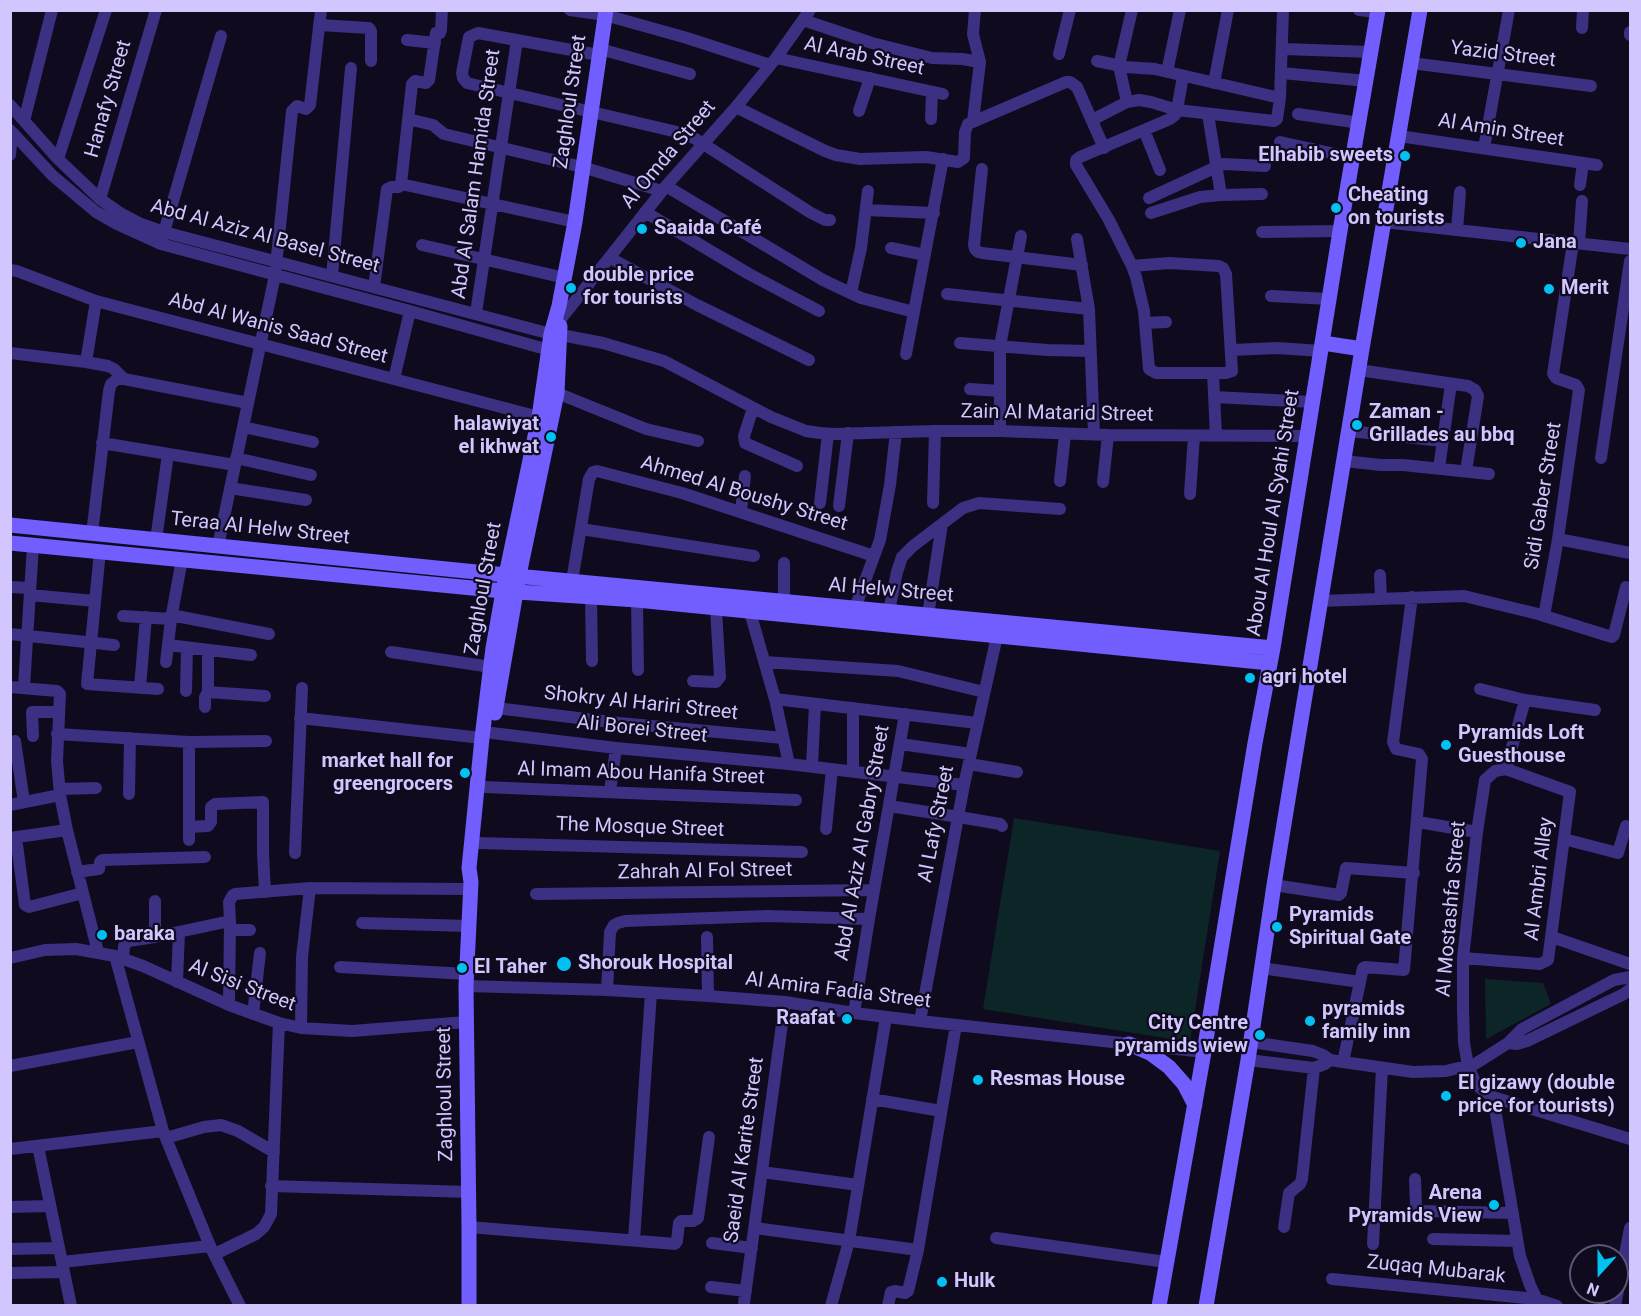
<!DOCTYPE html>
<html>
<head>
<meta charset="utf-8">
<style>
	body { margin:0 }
	#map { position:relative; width:1641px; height:1316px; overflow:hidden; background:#0f0a1e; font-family:Roboto,sans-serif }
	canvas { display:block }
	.frame { position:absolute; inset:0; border:12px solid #d3c6ff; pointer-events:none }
	.north { position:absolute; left:1569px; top:1244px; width:60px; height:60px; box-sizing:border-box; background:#0f0a1e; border:2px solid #5d5578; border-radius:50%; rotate:201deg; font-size:16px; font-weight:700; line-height:24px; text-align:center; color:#d3c6ff }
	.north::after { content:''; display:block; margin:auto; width:21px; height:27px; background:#00c1f1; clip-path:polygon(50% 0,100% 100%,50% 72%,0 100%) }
</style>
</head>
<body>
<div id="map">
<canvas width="1641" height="1316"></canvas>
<div class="frame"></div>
<div class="north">N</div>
</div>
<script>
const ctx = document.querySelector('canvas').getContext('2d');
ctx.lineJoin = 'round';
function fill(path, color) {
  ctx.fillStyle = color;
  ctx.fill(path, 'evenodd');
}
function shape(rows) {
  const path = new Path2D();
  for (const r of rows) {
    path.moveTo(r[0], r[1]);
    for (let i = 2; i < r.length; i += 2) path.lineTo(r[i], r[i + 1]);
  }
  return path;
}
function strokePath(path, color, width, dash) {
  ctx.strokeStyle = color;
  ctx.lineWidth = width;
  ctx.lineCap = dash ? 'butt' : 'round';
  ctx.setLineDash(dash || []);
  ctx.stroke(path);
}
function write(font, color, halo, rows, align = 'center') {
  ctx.font = font + ' Roboto,sans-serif';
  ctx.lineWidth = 4.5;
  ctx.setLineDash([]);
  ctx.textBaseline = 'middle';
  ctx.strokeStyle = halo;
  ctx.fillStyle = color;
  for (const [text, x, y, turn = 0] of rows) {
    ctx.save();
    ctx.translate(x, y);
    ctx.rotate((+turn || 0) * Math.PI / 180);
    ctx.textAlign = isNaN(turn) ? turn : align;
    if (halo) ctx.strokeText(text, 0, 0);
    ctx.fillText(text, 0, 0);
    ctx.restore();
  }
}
fill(shape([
	[1014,818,1220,851,1190,1042,983,1009],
	[1485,979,1543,983,1551,1004,1486,1039]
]), '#0c2628');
strokePath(shape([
	[570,10,605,15,687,38,770,65],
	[1359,10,1378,12],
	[803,20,872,43,932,58,962,59,980,62],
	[319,25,369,28,371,31,371,61],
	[1582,28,1583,10],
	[1630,35,1630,32],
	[407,40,435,43],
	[600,49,690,74],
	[1282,49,1372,52],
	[1059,54,1070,10],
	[599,55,478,33,469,37,462,73,463,78,467,83,673,131,694,138,811,213,825,220,830,220],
	[776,58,943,94],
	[1097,61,1126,67,1155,69,1280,98],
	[1411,63,1591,86],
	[1167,72,1180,10],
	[1282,73,1367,81],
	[1214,83,1228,10],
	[1127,102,1119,66,1132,10],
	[10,105,58,159,100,199,120,213,141,224,164,232,551,334],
	[736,107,825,151,836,155,860,159,926,157,958,162,964,158,965,132,968,124,1066,82,1070,82,1077,87,1104,148],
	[859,111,870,78],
	[1208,114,1221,195],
	[1298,114,1360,123],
	[408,119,433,125,444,134,582,167,662,191],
	[931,119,932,92],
	[1092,120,1127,102,1139,100,1151,102,1177,110,1274,121,1277,119,1280,98,1283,10],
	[24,121,52,10],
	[973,121,980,62,973,34,975,10],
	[10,130,53,176,96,212,117,224,161,244,410,311,549,350],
	[1144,130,1160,170],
	[1399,136,1597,165],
	[1280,142,1354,158],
	[1484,148,1509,10],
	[10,155,12,132],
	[58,159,106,10],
	[982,169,974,245,975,249,978,252,982,253,1082,265],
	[401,184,575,222],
	[1580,185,1583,163],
	[666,186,823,280,861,298,914,312],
	[1149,198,1223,164,1265,166],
	[100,199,156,10],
	[866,210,934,213],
	[645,212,749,274,819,311],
	[1151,213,1200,197,1221,195,1262,194],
	[1384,222,1630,249],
	[1457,230,1460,192],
	[1262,232,1340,231],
	[162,239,221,36],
	[1077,239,1089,309,1094,434],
	[1579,243,1582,201],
	[422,245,565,278],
	[891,248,925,255],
	[610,258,697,305,809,360],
	[1132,266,1169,263,1219,266,1223,268,1226,274,1232,371,1226,373,1156,373,1149,369,1144,311,1136,277,1132,266,1109,220,1076,165,1076,160,1080,157,1144,130,1170,119,1175,115,1177,110,1183,76],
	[10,270,17,271,96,301,539,417],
	[332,276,351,68],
	[374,287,387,189,391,187,399,187,401,184,412,84,415,81,426,83,429,80,436,33,440,33,441,30,442,10],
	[851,293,861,248,868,191],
	[947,294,1089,309],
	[1271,296,1329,299],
	[476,313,517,40],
	[555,320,560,320,666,186,736,107,776,58,810,10],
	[1145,323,1166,322],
	[561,335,603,343,664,361,771,417,806,431,820,433,834,434,935,431,1000,431,1108,435,1307,436],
	[960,343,1047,350,1090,351],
	[1232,350,1277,348,1321,351],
	[10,353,86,362,108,366,114,369,124,379],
	[906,354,943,159],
	[86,362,96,301],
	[1359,370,1468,386,1475,390,1478,396,1466,471],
	[1213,373,1216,436],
	[394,379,410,311],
	[970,389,1000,391],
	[557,393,646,429,698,441],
	[1214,397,1313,402],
	[753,408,744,436,745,443,797,466],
	[243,427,313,442],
	[1000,431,1000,346,1021,236],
	[1349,431,1443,441],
	[102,443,235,465],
	[236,458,311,475],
	[1601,458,1630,261],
	[1344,461,1381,465,1403,465,1489,474],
	[1439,468,1451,384],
	[1060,481,1065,434],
	[1103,482,1108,435],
	[230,488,306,500],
	[1190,494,1194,436],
	[820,503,828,434],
	[933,503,935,431],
	[839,506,848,433],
	[741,511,745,476],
	[581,529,754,556],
	[92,534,109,391,111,384,117,379,124,379,248,403],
	[1558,539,1630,553],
	[156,540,168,454],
	[218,546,275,275,292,111,297,106,306,109,310,105,321,10],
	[100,551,87,684,158,689],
	[1380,575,1381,599],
	[572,581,589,479,593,472,597,471,682,493,874,556],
	[10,587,30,588],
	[30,595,95,601],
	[591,597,592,661],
	[637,600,638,670],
	[784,601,784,563],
	[1320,601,1464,596,1538,614,1612,637,1614,635,1626,587],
	[855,608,880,540,890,485,896,432],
	[889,611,897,572,902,557,913,546,963,508,979,503,1060,509],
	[750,612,775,699,789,764],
	[171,615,269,634],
	[928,615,942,524],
	[123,616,171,619],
	[1544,616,1558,539,1579,390,1576,385,1556,378,1553,374,1573,243],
	[10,634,114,645],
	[168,645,251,655],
	[208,650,208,692,265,696],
	[391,652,491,667],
	[166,662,171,619,182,559],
	[765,662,898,671,984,692],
	[693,681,716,682,720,677,716,609],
	[10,687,57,691,60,694,57,761,60,795,67,830,98,952],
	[24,687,33,545],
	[140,687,146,617],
	[1480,689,1525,700,1595,710],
	[186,691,187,648],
	[775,699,977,723],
	[205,707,205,697,208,692],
	[496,708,619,723,783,738],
	[300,718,482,738],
	[492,733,616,748,789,764,964,785],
	[57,734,189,742,266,741],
	[33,736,32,712,59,712],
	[15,741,24,802],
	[189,742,189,840],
	[900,744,971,754],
	[969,764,1017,772],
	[812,766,815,704],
	[1506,769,1525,700],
	[853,771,853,708],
	[484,787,796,800],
	[60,789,96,788],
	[610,791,616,748],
	[129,794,130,738],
	[10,805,60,795],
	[889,806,959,817,1000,824,1002,826],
	[1418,822,1477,832],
	[190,827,208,826,211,822,211,807,215,804,263,802,263,853,265,892],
	[826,829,832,769],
	[16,837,25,905,29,907,83,893],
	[10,838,67,830],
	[1564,839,1618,853,1626,826],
	[478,843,802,852],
	[295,853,302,688],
	[77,872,99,869,100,862,102,860,205,857],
	[1274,885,1339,895,1341,893,1346,868,1414,873],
	[536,894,874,890],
	[362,923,469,926],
	[230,930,250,930],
	[155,937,155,901],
	[707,937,708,996],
	[1552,937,1630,964],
	[115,956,163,1131,210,1246,240,1306],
	[10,958,45,950,76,949,115,956,143,966,229,1005,279,1023,301,1028,352,1031,466,1022],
	[1463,958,1540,964,1548,960,1570,792,1506,769,1495,771,1485,780,1477,832,1463,958,1463,1009,1464,1043,1468,1066,1475,1082,1479,1087,1493,1097,1520,1256,1530,1285,1540,1306],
	[123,959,124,946,128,941,155,937,230,921,229,902,233,895,235,894,310,888,471,889],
	[340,967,467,974],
	[1261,968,1360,982],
	[177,982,179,932],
	[466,986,607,990,708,996,785,1002,854,1013,920,1021,1204,1052],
	[607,990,610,932,614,925,618,923,625,921,768,916,869,919],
	[229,1005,230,921],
	[854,1013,869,919,905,714],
	[253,1014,260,953],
	[920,1021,964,785,997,636],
	[301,1028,302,957,310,888],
	[1251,1042,1313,1051,1323,1055,1330,1060,1343,1062,1413,1072,1446,1071,1475,1064,1508,1043,1522,1029,1614,980,1630,977],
	[1508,1043,1517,1044,1527,1041,1624,994,1630,989],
	[1248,1060,1314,1068,1325,1064,1330,1060],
	[1343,1062,1363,968,1365,967,1404,970,1422,759,1419,754,1396,749,1393,742,1412,597],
	[10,1066,138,1042],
	[1493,1097,1630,1139],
	[872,1099,941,1111],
	[166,1138,204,1127,221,1125,238,1131,274,1152],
	[38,1146,71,1306],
	[10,1149,163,1131],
	[762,1172,858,1185],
	[1415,1179,1416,1206,1420,1211,1513,1213],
	[271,1186,469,1192],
	[10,1207,50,1206],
	[469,1227,675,1244,677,1241,679,1223,681,1221,693,1221,698,1218,709,1137],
	[1284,1227,1289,1193,1300,1184,1302,1179,1314,1068],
	[755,1228,918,1250],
	[996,1238,1166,1262],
	[1433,1239,1517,1241],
	[634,1240,651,993],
	[712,1243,752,1248],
	[1373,1244,1382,1068],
	[10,1249,59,1248],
	[215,1254,256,1234,264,1227,271,1214,279,1023],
	[62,1262,210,1246],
	[10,1273,64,1272],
	[1332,1279,1536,1299,1557,1306],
	[711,1287,746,1291],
	[744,1303,785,1002],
	[831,1306,849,1241,886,1017],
	[888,1306,891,1292,895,1291,905,1293,908,1291,918,1250,956,1025],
	[1615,1306,1630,1228]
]), '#3b3081', 12);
strokePath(shape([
	[1323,343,1362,349],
	[10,525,506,575,1273,648],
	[10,543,503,591,637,600,1270,663],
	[495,713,519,575,557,393,560,326],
	[1129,1044,1150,1053,1169,1067,1184,1084,1195,1105],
	[469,1306,469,1227,466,986,471,882,469,868,482,738,493,648,506,575,539,417,551,334,559,306,575,222,606,10],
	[1159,1306,1204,1052,1255,743,1273,648,1340,231,1378,10],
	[1206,1306,1248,1060,1274,885,1362,349,1420,10]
]), '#725dff', 15);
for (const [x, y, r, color] of [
	[1405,156,6,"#00c1f1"],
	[1336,208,6,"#00c1f1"],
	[642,229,6,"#00c1f1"],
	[1521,243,6,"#00c1f1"],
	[571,288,6,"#00c1f1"],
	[1549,289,6,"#00c1f1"],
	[1357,425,6,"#00c1f1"],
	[551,437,6,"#00c1f1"],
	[1250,678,6,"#00c1f1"],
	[1446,745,6,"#00c1f1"],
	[465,773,6,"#00c1f1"],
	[1277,927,6,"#00c1f1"],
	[102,935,6,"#00c1f1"],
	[564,964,8,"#00c1f1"],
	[462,968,6,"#00c1f1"],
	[847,1019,6,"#00c1f1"],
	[1310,1021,6,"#00c1f1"],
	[1260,1035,6,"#00c1f1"],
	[978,1080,6,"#00c1f1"],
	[1446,1096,6,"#00c1f1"],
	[1494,1205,6,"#00c1f1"],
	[942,1282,6,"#00c1f1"]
]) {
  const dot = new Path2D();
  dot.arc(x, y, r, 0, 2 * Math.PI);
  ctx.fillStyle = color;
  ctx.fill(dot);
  strokePath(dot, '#0f0a1e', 2);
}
write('20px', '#d3c6ff', '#0f0a1e', [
	["Yazid Street",1503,55,7],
	["Al Arab Street",864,57,12],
	["Hanafy Street",109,99,-74],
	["Zaghloul Street",571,102,-82],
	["Al Amin Street",1501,131,9],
	["Al Omda Street",669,155,-50],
	["Abd Al Salam Hamida Street",477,174,-82],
	["Abd Al Aziz Al Basel Street",265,237,15],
	["Abd Al Wanis Saad Street",278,329,15],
	["Zain Al Matarid Street",1057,414,1],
	["Ahmed Al Boushy Street",744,494,17],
	["Sidi Gaber Street",1544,496,-81],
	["Abou Al Houl Al Syahi Street",1274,513,-81],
	["Teraa Al Helw Street",260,529,6],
	["Zaghloul Street",484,589,-80],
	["Al Helw Street",891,591,5],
	["Shokry Al Hariri Street",641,704,6],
	["Ali Borei Street",642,730,6],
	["Al Imam Abou Hanifa Street",641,774,2],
	["Al Lafy Street",937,824,-79],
	["The Mosque Street",640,828,2],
	["Abd Al Aziz Al Gabry Street",863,843,-80],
	["Zahrah Al Fol Street",705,872,-1],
	["Al Ambri Alley",1540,879,-83],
	["Al Mostashfa Street",1452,909,-85],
	["Al Sisi Street",242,986,21],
	["Al Amira Fadia Street",838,991,7],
	["Zaghloul Street",446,1094,-91],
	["Saeid Al Karite Street",745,1150,-82],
	["Zuqaq Mubarak",1436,1270,6]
]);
write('bold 20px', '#d3c6ff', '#0f0a1e', [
	["Elhabib sweets",1393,156,"right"],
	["Cheating",1348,196],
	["on tourists",1348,219],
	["Saaida Café",654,229],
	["Jana",1533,243],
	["double price",583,276],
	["for tourists",583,299],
	["Merit",1561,289],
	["Zaman -",1369,413],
	["Grillades au bbq",1369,436],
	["halawiyat",539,425,"right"],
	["el ikhwat",539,448,"right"],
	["agri hotel",1262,678],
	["Pyramids Loft",1458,734],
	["Guesthouse",1458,757],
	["market hall for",453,762,"right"],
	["greengrocers",453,785,"right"],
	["Pyramids",1289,916],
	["Spiritual Gate",1289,939],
	["baraka",114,935],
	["Shorouk Hospital",578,964],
	["El Taher",474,968],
	["pyramids",1322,1010],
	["family inn",1322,1033],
	["Raafat",835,1019,"right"],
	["City Centre",1248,1024,"right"],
	["pyramids wiew",1248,1047,"right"],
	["Resmas House",990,1080],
	["El gizawy (double",1458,1084],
	["price for tourists)",1458,1107],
	["Arena",1482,1194,"right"],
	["Pyramids View",1482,1217,"right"],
	["Hulk",954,1282]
], 'left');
</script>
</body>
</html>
